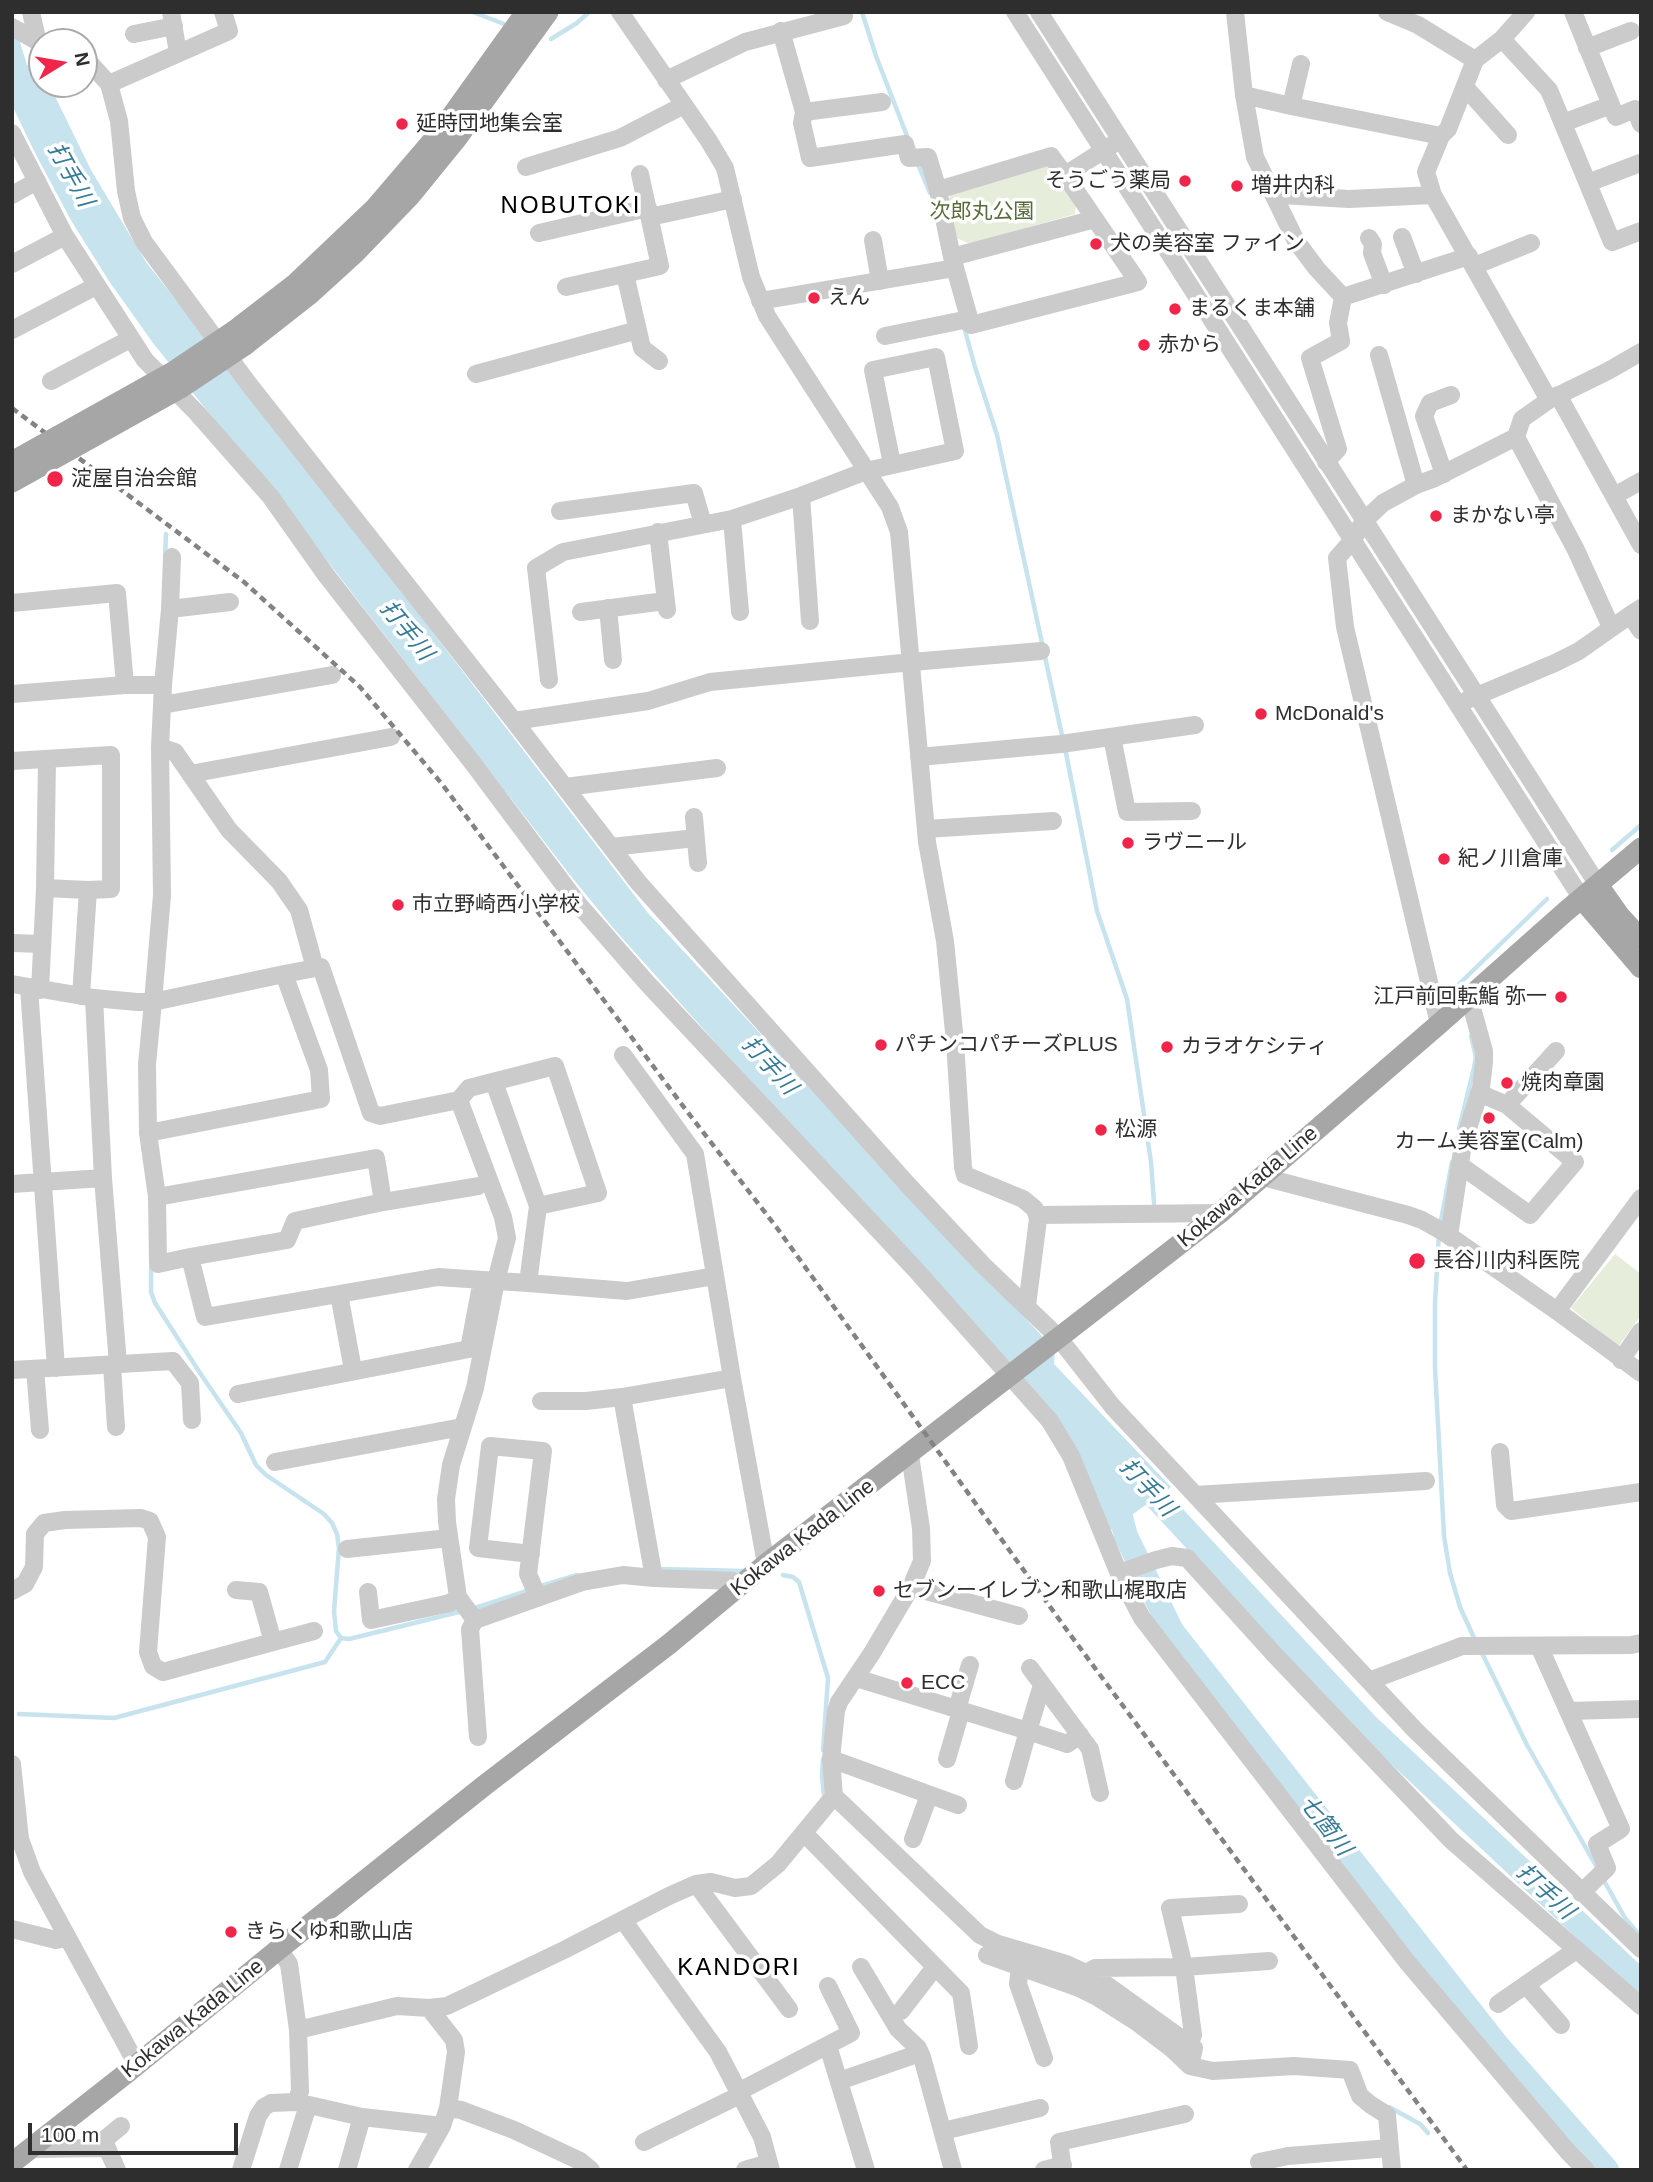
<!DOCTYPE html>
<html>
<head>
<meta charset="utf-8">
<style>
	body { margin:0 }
	#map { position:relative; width:1653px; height:2182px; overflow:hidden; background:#fff; font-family:Helvetica,sans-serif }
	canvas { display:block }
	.frame { position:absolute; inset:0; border:14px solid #2e2e2e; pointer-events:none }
	.north { position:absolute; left:28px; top:28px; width:70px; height:70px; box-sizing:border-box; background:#fff; border:2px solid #ababab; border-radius:50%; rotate:79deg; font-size:19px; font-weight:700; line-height:28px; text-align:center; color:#2e2e2e }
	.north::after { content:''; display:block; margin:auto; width:24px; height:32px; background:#f12549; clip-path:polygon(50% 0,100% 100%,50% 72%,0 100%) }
	.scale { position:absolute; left:28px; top:2123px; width:210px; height:32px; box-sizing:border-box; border:4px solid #2e2e2e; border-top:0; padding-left:9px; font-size:21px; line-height:24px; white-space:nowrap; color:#2e2e2e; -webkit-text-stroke:5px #fff; paint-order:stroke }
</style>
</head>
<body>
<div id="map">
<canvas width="1653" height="2182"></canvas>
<div class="frame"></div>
<div class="north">N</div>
<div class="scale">100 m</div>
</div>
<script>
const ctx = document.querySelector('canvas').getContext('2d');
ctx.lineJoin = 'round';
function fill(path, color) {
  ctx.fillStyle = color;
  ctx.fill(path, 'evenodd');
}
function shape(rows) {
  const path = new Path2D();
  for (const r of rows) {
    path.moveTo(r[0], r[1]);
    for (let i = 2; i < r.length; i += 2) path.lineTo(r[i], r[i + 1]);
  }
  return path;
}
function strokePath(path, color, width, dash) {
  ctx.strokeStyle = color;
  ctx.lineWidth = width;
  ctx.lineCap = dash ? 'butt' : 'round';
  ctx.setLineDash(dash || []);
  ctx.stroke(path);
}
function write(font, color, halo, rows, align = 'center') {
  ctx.font = font + ' Helvetica,"Noto Sans JP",sans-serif';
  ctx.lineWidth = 7;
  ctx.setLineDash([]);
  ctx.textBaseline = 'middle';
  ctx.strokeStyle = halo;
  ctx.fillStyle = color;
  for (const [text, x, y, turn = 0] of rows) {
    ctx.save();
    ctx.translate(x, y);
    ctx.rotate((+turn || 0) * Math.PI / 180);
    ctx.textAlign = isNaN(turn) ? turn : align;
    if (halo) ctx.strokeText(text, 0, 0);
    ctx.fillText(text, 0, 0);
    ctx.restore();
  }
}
fill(shape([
	[1045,165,1053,168,1076,204,1075,214,970,244,957,238,949,199,953,190],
	[1615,1254,1641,1274,1641,1315,1618,1347,1571,1308]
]), '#e6eddb');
fill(shape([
	[12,16,27,65,42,73,42,84,49,84,91,170,146,262,280,433,648,913,1055,1350,1054,1364,1171,1487,1108,1532,1073,1444,984,1336,714,1041,614,929,570,875,325,558,153,343,109,281,72,222,35,153,12,105]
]), '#c6e3ee');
strokePath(shape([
	[473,12,504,24],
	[862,12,876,56,909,141],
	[551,39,577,23,589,12],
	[917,162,930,193],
	[964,327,975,367,997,435,1063,740],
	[165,556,166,534],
	[1065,748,1097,911,1127,999,1151,1162,1154,1203],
	[1612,850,1641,825],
	[1459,988,1458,985,1547,899],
	[1459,1129,1474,1068,1476,1057,1471,1036],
	[1440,1226,1452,1162],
	[1439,1234,1435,1303,1435,1368,1444,1536,1450,1573,1460,1607,1475,1640],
	[151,1267,151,1292,155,1303,200,1373,241,1433,256,1465,266,1475,324,1514,332,1523,337,1534,339,1548,334,1611,336,1631,341,1638],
	[658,1569,744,1571],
	[783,1575,793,1577,799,1582,828,1678,823,1750],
	[538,1587,577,1575],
	[472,1609,530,1590],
	[341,1638,349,1639,463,1611],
	[1481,1651,1527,1745,1599,1871],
	[19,1714,114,1718,325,1662,341,1638],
	[823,1759,822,1776,824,1795,827,1798],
	[1603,1879,1625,1918,1641,1937],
	[1389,2107,1420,2124,1428,2133]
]), '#c6e3ee', 4.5);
strokePath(shape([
	[1132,1472,1367,1725,1641,1982],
	[1114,1491,1126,1536,1172,1631,1498,2046,1607,2170]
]), '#c6e3ee', 24);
strokePath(shape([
	[31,12,38,43],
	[171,12,178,53],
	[620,12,709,141,725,168,751,277,767,316,890,507,899,532,927,842,945,941,955,1042,963,1167,965,1175,1023,1199,1035,1209,1038,1219,1027,1306],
	[1015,12,1582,899],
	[1039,12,1598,885],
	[1235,12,1244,95],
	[1387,12,1418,25,1475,60],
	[1526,12,1502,39,1475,60,1448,129,1441,136,1426,172,1433,195,1549,400],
	[1573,12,1616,117,1635,109,1641,124],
	[12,27,42,44],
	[781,31,804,112],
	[134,34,174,26],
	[1502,39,1549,90,1612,242,1641,231],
	[1587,48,1631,31],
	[84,59,88,61,109,84,119,121,126,191,132,218,144,242,248,383,514,721,638,882,909,1186,983,1265,1058,1337,1113,1407,1415,1730,1641,1949],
	[1301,64,1291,106,1441,136],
	[666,80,745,42,844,16],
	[109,84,229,31,223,12],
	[1465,87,1508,135],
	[882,102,804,112,802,123,810,158,905,144,909,158,928,157,938,190],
	[1291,106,1244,95,1255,157,1296,241,1317,269,1343,297,1338,323,1341,341,1310,358,1338,449,1326,462],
	[1563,123,1611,105],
	[12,133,65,236,145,360,197,413,270,496,326,575,475,766,579,905,647,983,915,1269,1050,1421,1071,1456,1120,1576,1128,1570,1156,1560,1172,1556,1187,1558,1273,1653,1451,1840,1641,2006],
	[526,167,620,138,684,105],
	[1065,175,1112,145],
	[1588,183,1640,163],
	[12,195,37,181],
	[1281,195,1349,199,1433,195],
	[650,217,733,199],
	[539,233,648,208],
	[1402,237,1416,274],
	[1369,238,1373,244,1372,253,1384,285],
	[873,240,880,281],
	[952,257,971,325,1138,282,1095,219,1065,175,1051,156,938,190,952,257,1095,219],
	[12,264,65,236],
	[1474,266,1531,243],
	[625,274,642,348,659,361],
	[566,287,660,266,640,174],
	[1343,297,1469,256],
	[760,301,955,268],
	[12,330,96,286],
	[885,336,969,319],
	[1379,355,1416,485],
	[476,374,638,330],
	[51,381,130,339],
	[1558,395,1641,545],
	[1516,437,1576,550,1611,627],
	[1444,474,1424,416,1430,403,1451,395],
	[1614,496,1641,481],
	[560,511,694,493,703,524],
	[658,532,667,610],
	[12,603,117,593,125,685,12,694],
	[608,608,613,660],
	[1641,608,1630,615,1641,631],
	[170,609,230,602],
	[581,612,665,601],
	[740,612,732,519,801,496],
	[810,621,801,496,866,471,955,451,936,357,873,370,892,464],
	[549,680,536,568,563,552,732,519],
	[125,685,163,685,160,747,175,752,229,830,279,881,299,910,315,968],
	[163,685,170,609,172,557],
	[1467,700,1555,663,1579,651,1630,615],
	[162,705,332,675],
	[514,721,648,701,710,682,912,662,1041,651],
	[1112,737,1127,812,1192,811],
	[919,757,1061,744,1195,725],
	[12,761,111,755,111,889,88,890,81,996],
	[190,774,391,737],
	[565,787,717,768],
	[694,817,698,863],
	[926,829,1053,821],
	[611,847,696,838],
	[45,888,47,760],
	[12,943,42,944],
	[284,974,319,1070,321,1099,148,1133,147,1064,153,1002,284,974,321,967,371,1113,380,1116,459,1100,503,1217,507,1238,496,1281,475,1388,451,1465,446,1499,447,1522,458,1597,475,1620],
	[12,984,94,998,137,1002,153,1002,162,895,160,747],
	[29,988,56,1368],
	[40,990,45,888,88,890],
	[94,998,103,1178,118,1364],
	[1439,1024,1345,627,1337,558,1352,541,1364,521,1383,503,1416,485,1435,478,1516,437,1522,419,1549,400,1608,371,1641,352],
	[623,1055,695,1154,732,1378,766,1564],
	[494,1082,538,1206,528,1283,627,1291,715,1276],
	[459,1100,469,1088,555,1066,598,1193,538,1206],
	[1507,1105,1556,1051],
	[148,1133,157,1197,158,1264,190,1257],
	[1460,1165,1530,1215,1575,1162,1507,1105,1479,1093],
	[1263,1177,1408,1215,1422,1220,1445,1233,1557,1311,1641,1373],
	[12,1184,103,1178],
	[157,1197,376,1158,383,1202,478,1186],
	[1037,1215,1220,1213],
	[1449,1236,1463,1144,1481,1088,1484,1062,1484,1051,1469,997],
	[339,1294,205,1317,190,1257,287,1240,295,1221,383,1202],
	[1557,1311,1641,1198],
	[1621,1360,1641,1331],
	[112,1365,116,1427],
	[35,1369,40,1430],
	[12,1370,173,1361,190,1383,192,1420],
	[353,1370,339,1294,438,1277,528,1283],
	[238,1394,469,1349,482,1280],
	[622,1397,732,1378],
	[541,1401,586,1401,622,1397,654,1578],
	[1500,1452,1505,1505,1511,1511,1641,1492],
	[275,1462,462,1427],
	[1195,1495,1426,1481],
	[347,1549,449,1538],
	[531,1554,478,1548,490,1446,543,1451,528,1574,538,1597],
	[1120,1576,1142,1618,1408,1963,1569,2153,1586,2170],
	[911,1587,1019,1616],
	[12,1591,25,1584,34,1567,35,1534,44,1523,65,1520,141,1518,150,1521,157,1537,148,1652,153,1666,163,1672,273,1642,259,1592,236,1590],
	[368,1592,371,1620,450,1603,458,1597],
	[273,1642,314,1631],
	[1539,1646,1621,1829,1597,1844,1607,1868,1581,1893],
	[1030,1668,1090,1749,1100,1793],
	[856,1678,1028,1731,1042,1685],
	[1369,1681,1462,1646,1631,1645,1641,1643],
	[957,1709,970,1665],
	[1568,1711,1641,1709],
	[478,1737,470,1629,475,1620,582,1582,623,1575,654,1578,733,1581,739,1586],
	[831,1759,958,1805],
	[947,1759,961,1711],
	[12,1764,20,1839,32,1872,137,2065],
	[1014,1781,1028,1731,1067,1744,1080,1735],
	[834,1796,980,1935,998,1944,1066,1964,1086,1973,1104,1983,1189,2044,1193,2035,1184,1967,1269,1961],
	[805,1834,961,1993,969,2046],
	[913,1839,929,1795],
	[696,1884,789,2009],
	[623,1920,718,2052,762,2137,771,2170],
	[12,1929,56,1940,67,1938],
	[987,1955,1079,1988,1097,1997,1138,2023,1171,2048,1190,2066],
	[1021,1958,1018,1984,1044,2058],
	[861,1967,898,2029,918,2048,922,2057,953,2170],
	[1086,1973,1095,1968,1184,1967,1170,1908,1239,1904],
	[1526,1985,1561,2025],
	[1498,2004,1576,1950],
	[901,2011,935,1967],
	[298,2030,397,2006,429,2008,447,2006,564,1950,669,1896,696,1884,711,1882,735,1888,751,1886,778,1864,834,1796,831,1759,836,1711,839,1702,872,1653,911,1587,922,1561,921,1528,910,1455],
	[1189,2044,1194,2048,1190,2066,1213,2071,1294,2066,1350,2070,1360,2096,1371,2105,1387,2115,1390,2148],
	[828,2046,866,2170],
	[839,2081,920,2053],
	[738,2092,851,2033,828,1986],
	[296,2102,362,2117,442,2126],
	[448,2108,461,2110,514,2130,580,2161,591,2170],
	[943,2131,1040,2108],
	[644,2142,740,2095],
	[107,2148,104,2140,121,2126],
	[31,2149,107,2148,117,2170],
	[1259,2162,1288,2156,1390,2148,1392,2170],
	[241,2170,258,2116,264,2107,271,2103,296,2102,300,2091,298,2030,289,1964,279,1949],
	[288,2170,308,2105],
	[347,2170,362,2117],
	[417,2170,442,2126,448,2108,456,2052,454,2040,429,2008],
	[745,2170,769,2163],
	[1044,2170,1063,2165],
	[1063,2170,1059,2142,1185,2114]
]), '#cbcbcb', 18);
strokePath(shape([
	[234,331,295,284,375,208,440,132,526,12],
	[245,345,310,294,355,253,409,197,457,138,548,12],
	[1598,885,1619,915,1641,939],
	[1582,899,1641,968],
	[12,2163,128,2072,279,1949,485,1785,668,1645,766,1564,1220,1213,1439,1024,1565,912,1641,848]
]), '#a6a6a6', 21);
strokePath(shape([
	[12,408,244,582,360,687,442,784,686,1110,777,1228,1069,1633,1467,2170]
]), '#838383', 4.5, [7, 5]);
strokePath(shape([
	[12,462,173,372,234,331],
	[12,482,182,387,245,345]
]), '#a6a6a6', 21);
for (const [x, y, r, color] of [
	[402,124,7,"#f12549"],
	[1185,181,7,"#f12549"],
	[1237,186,7,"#f12549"],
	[1096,244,7,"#f12549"],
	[814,298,7,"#f12549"],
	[1175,309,7,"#f12549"],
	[1144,345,7,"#f12549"],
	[55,479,9,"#f12549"],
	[1436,516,7,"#f12549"],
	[1261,714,7,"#f12549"],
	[1128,843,7,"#f12549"],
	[1444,859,7,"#f12549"],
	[398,905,7,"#f12549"],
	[1561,997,7,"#f12549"],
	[881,1045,7,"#f12549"],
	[1167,1047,7,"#f12549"],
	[1507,1083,7,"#f12549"],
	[1489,1118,7,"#f12549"],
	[1101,1130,7,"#f12549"],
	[1417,1261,9,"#f12549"],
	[879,1591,7,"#f12549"],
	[907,1683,7,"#f12549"],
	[231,1932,7,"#f12549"]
]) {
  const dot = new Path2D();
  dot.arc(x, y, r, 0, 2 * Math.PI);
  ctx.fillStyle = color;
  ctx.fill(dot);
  strokePath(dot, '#fff', 2.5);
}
write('21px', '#2e2e2e', '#fff', [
	["延時団地集会室",416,124],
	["そうごう薬局",1171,181,"right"],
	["増井内科",1251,186],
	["犬の美容室 ファイン",1110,244],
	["えん",828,298],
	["まるくま本舗",1189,309],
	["赤から",1158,345],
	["淀屋自治会館",71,479],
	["まかない亭",1450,516],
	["McDonald's",1275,714],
	["ラヴニール",1142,843],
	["紀ノ川倉庫",1458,859],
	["市立野崎西小学校",412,905],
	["江戸前回転鮨 弥一",1547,997,"right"],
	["パチンコパチーズPLUS",895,1045],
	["カラオケシティ",1181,1047],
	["焼肉章園",1521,1083],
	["松源",1115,1130],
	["カーム美容室(Calm)",1489,1142,"center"],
	["長谷川内科医院",1433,1261],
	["セブンーイレブン和歌山梶取店",893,1591],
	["ECC",921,1683],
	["きらくゆ和歌山店",245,1932]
], 'left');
write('21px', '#576d39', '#fff', [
	["次郎丸公園",982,212]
]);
write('21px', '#2e2e2e', '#fff', [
	["Kokawa Kada Line",1248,1187,-40],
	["Kokawa Kada Line",803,1538,-38],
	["Kokawa Kada Line",193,2019,-39]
]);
write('italic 23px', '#377b96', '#fff', [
	["打手川",70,175,61],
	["打手川",406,631,51],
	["打手川",769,1066,48],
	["打手川",1147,1488,47],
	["七箇川",1325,1826,52],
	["打手川",1545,1892,43]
]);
ctx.letterSpacing = '2px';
write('24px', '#000', '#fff', [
	["NOBUTOKI",571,206],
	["KANDORI",739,1968]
]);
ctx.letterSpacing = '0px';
</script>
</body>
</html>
